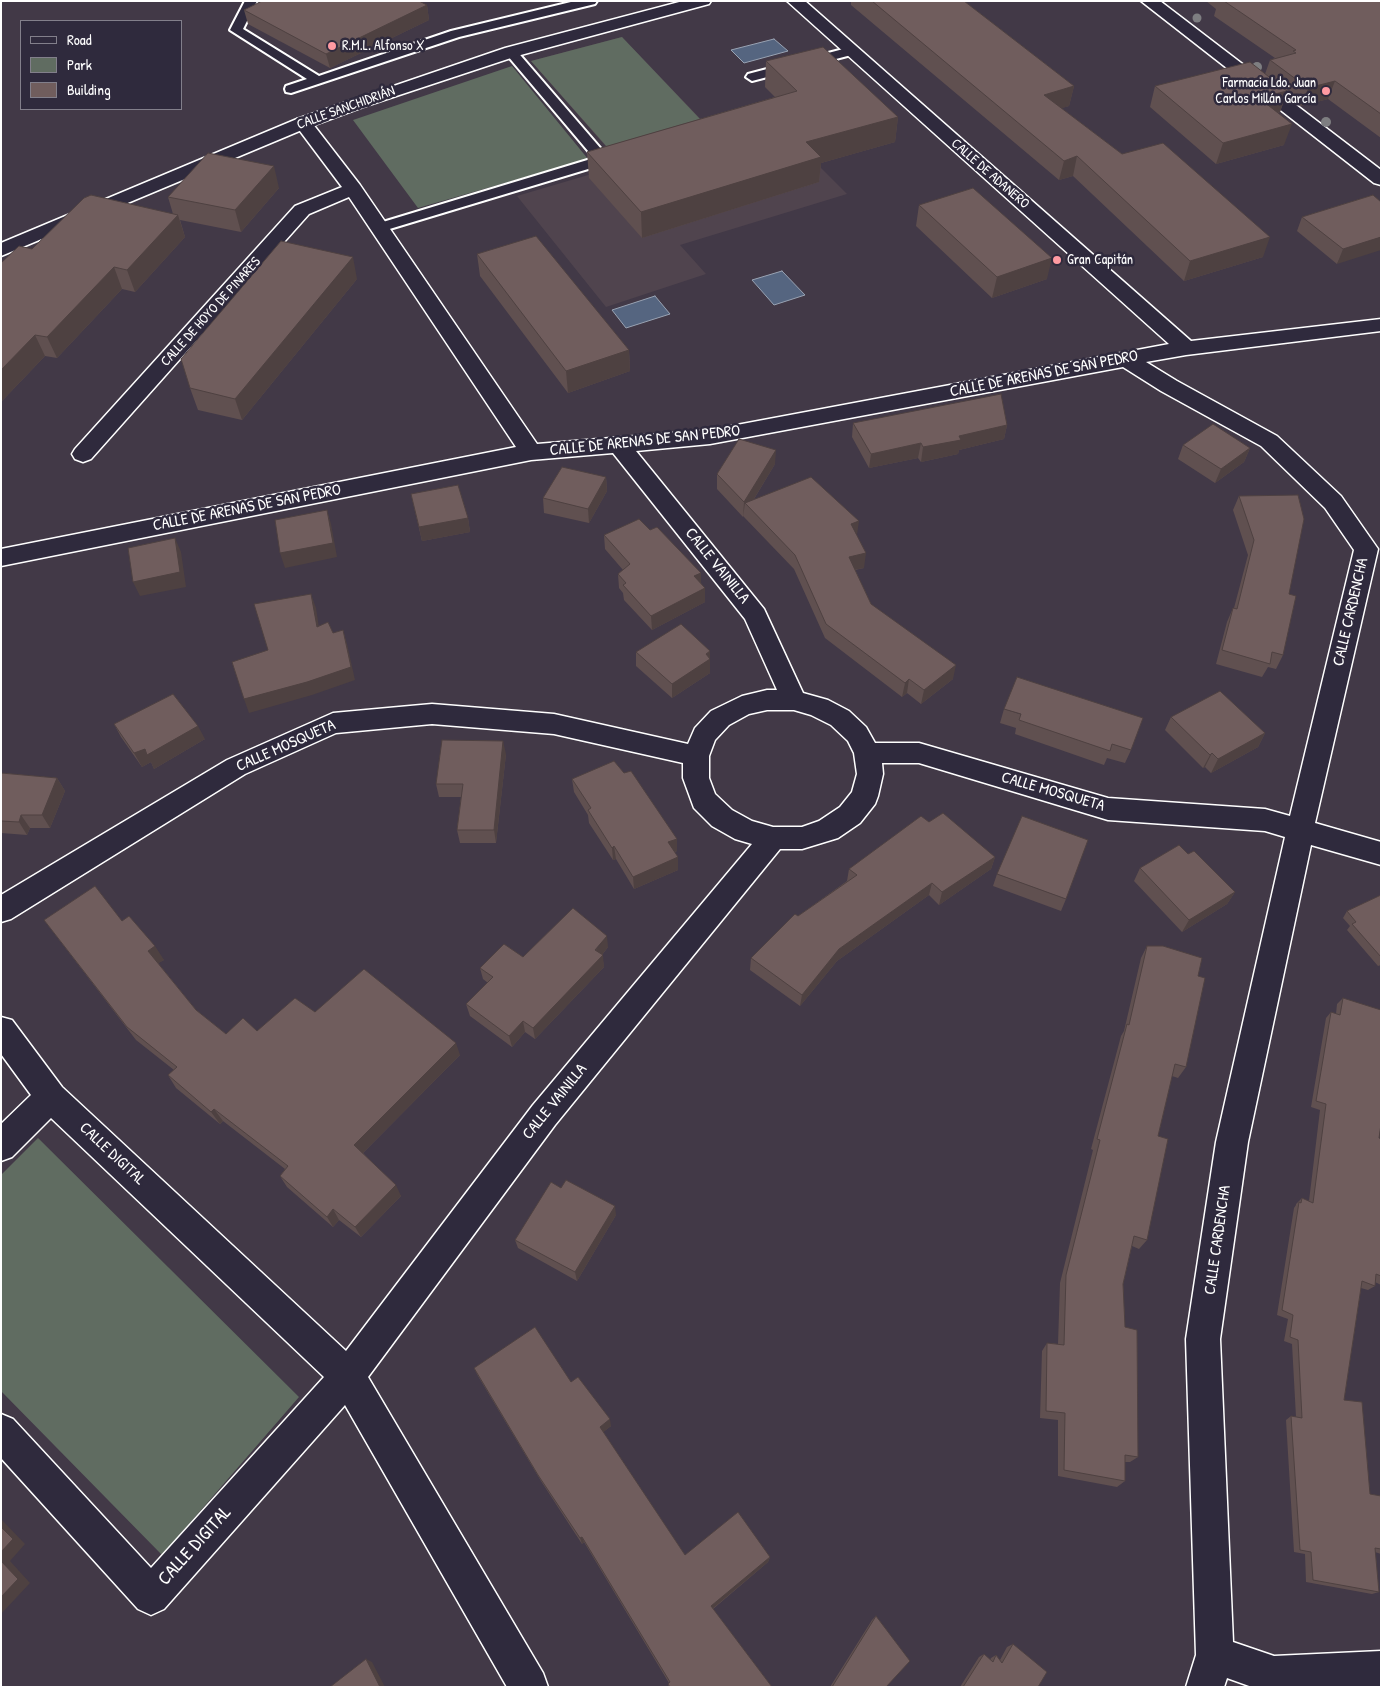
<!DOCTYPE html>
<html>
<head>
<meta charset="utf-8">
<style>
	body { margin:0 }
	#map { position:relative; width:1382px; height:1688px; overflow:hidden; background:#423947; font-family:"Patrick Hand",sans-serif }
	canvas { display:block }
	.frame { position:absolute; inset:0; border:2px solid #fff; pointer-events:none }
	.legend { position:absolute; left:20px; top:20px; width:162px; height:90px; box-sizing:border-box; background:#2f2a3d; border:1px solid #827f8b; margin:0; padding:6px 9px; list-style:none; font-size:15px; color:#fff }
	.legend li { display:flex; align-items:center; gap:10px; height:25px }
	.legend b { width:25px; border:1px solid #827f8b }
</style>
</head>
<body>
<div id="map">
<canvas width="1382" height="1688"></canvas>
<div class="frame"></div>
<ul class="legend">
<li><b style="height:6px;background:#2f2a3d"></b>Road</li>
<li><b style="height:14px;background:#606c61"></b>Park</li>
<li><b style="height:14px;background:#705d5d"></b>Building</li>
</ul>
</div>
<script>
const ctx = document.querySelector('canvas').getContext('2d');
ctx.lineJoin = 'round';
function fill(path, color) {
  ctx.fillStyle = color;
  ctx.fill(path, 'evenodd');
}
function shape(rows) {
  const path = new Path2D();
  for (const r of rows) {
    path.moveTo(r[0], r[1]);
    for (let i = 2; i < r.length; i += 2) path.lineTo(r[i], r[i + 1]);
  }
  return path;
}
function strokePath(path, color, width, dash) {
  ctx.strokeStyle = color;
  ctx.lineWidth = width;
  ctx.lineCap = dash ? 'butt' : 'round';
  ctx.setLineDash(dash || []);
  ctx.stroke(path);
}
function write(font, color, halo, rows, align = 'center') {
  ctx.font = font + ' "Patrick Hand",sans-serif';
  ctx.lineWidth = 5;
  ctx.setLineDash([]);
  ctx.textBaseline = 'middle';
  ctx.strokeStyle = halo;
  ctx.fillStyle = color;
  for (const [text, x, y, turn = 0] of rows) {
    ctx.save();
    ctx.translate(x, y);
    ctx.rotate((+turn || 0) * Math.PI / 180);
    ctx.textAlign = isNaN(turn) ? turn : align;
    if (halo) ctx.strokeText(text, 0, 0);
    ctx.fillText(text, 0, 0);
    ctx.restore();
  }
}
fill(shape([
	[622,37,715,134,771,118,847,194,680,245,706,274,606,307,517,196,622,165,531,61]
]), '#50444e');
fill(shape([
	[622,37,718,138,623,165,531,61],
	[512,66,588,159,418,208,353,120],
	[38,1138,299,1397,162,1555,1,1391,1,1175]
]), '#606c61');
const water = shape([
	[774,39,788,51,744,63,731,50,774,39],
	[782,271,805,295,774,305,752,280,782,271],
	[655,296,670,314,626,328,612,310,655,296]
]);
fill(water, '#556580');
strokePath(water, '#99a3b3', 1);
const lane = shape([
	[245,1,257,1,243,29,319,76,451,31,575,1,597,1,595,4,459,37,291,93,286,92,285,89,286,86,307,79,230,30,245,1],
	[851,47,855,48,857,51,855,54,752,81,746,77,748,74,851,47],
	[511,48,515,49,608,157,610,160,608,163,383,231,373,231,371,228,373,225,594,158,507,55,505,52,511,48]
]);
const street = shape([
	[787,1,805,1,1191,341,1381,319,1381,331,1186,355,1146,362,1177,381,1277,436,1341,496,1378,549,1315,823,1381,842,1381,865,1311,845,1248,1142,1220,1339,1233,1642,1274,1656,1381,1651,1381,1687,1252,1687,1227,1678,1224,1687,1186,1687,1196,1655,1186,1339,1216,1142,1285,837,1265,831,1108,820,919,763,882,763,883,774,878,796,875,804,860,823,838,838,802,849,780,849,555,1125,368,1377,543,1673,548,1687,507,1687,345,1405,164,1609,151,1615,138,1609,1,1458,1,1414,13,1419,151,1568,324,1377,51,1118,12,1157,1,1161,1,1124,31,1095,1,1054,1,1017,12,1020,62,1087,346,1351,533,1105,752,844,735,839,712,826,694,808,683,778,683,763,554,734,432,724,336,733,245,774,11,919,1,922,1,895,227,760,333,713,432,704,554,714,688,744,695,728,711,711,742,696,767,690,777,690,745,619,613,453,531,460,1,566,1,549,516,447,349,197,309,214,91,459,83,462,75,459,72,454,75,449,295,206,342,187,294,123,297,119,303,118,309,119,360,185,537,444,710,430,1169,344,787,1],
	[1123,367,1161,391,1261,446,1325,508,1354,550,1290,816,1265,809,1108,798,919,743,875,743,866,727,849,711,828,700,803,693,764,609,636,451,710,444,1123,367],
	[767,710,794,710,811,715,831,725,848,741,854,753,857,774,852,792,840,807,819,821,802,827,773,827,752,821,732,810,715,794,709,778,709,756,715,740,729,725,749,714,767,710],
	[1141,1,1160,1,1381,170,1381,185,1374,183,1141,1]
]);
const secondary = shape([
	[683,1,711,1,709,4,517,56,363,107,309,127,1,256,1,243,297,119,505,48,683,1]
]);
strokePath(lane, '#fff', 4);
strokePath(street, '#fff', 3);
strokePath(secondary, '#fff', 3);
fill(lane, '#2f2a3d');
fill(street, '#2f2a3d');
fill(secondary, '#2f2a3d');
ctx.fillStyle = '#7e7e81';
for (const [x, y, r] of [
	[1197,18,4.5],
	[1257,67,5],
	[1326,122,5]
]) {
  ctx.beginPath();
  ctx.arc(x, y, r, 0, 2 * Math.PI);
  ctx.fill();
}
fill(shape([
	[851,1,964,1,1074,86,1069,106,1061,108,1122,154,1263,257,1184,281,1073,176,1059,180,851,5],
	[1206,1,1381,1,1381,138,1328,99,1301,106,1286,95,1280,112,1278,113,1284,145,1216,164,1150,107,1155,86,1265,74,1270,60,1275,58,1214,16,1216,9],
	[427,5,429,20,330,68,248,24,244,10],
	[766,61,898,117,895,142,821,163,819,182,642,238,589,178,587,152,775,97,765,87],
	[279,188,241,232,180,220,185,237,135,292,122,289,57,358,45,356,1,402,32,249,173,214,168,197],
	[1373,195,1337,264,1297,231,1302,217],
	[919,205,1047,279,992,298,916,226],
	[477,254,629,350,630,371,568,393,480,276],
	[357,279,242,420,198,410,190,388],
	[853,423,1007,425,1004,439,959,450,958,454,921,462,918,458,869,468,852,437],
	[1183,445,1250,448,1244,462,1215,483,1178,459],
	[775,464,754,499,857,535,864,568,855,570,871,604,953,679,921,704,907,693,902,697,825,638,794,569,744,517,744,516,743,517,717,489,717,474],
	[606,477,607,491,589,523,544,513,543,498],
	[411,494,468,518,470,532,422,541],
	[1239,496,1289,594,1283,655,1276,669,1268,667,1262,677,1216,664,1227,622,1233,608,1234,608,1248,555,1233,510],
	[604,535,701,583,705,602,652,630,624,600,623,593,619,588,618,574,623,570,605,549],
	[710,651,710,673,672,698,636,666,636,652],
	[1004,709,1131,750,1125,763,1107,758,1104,765,1015,734,1016,728,1000,723],
	[1171,717,1265,733,1258,747,1211,773,1205,767,1203,768,1165,730],
	[114,724,205,739,154,769,151,762,142,767,121,737],
	[506,754,496,843,460,843,457,830,461,797,439,797,436,784],
	[1,773,57,778,65,791,50,828,30,828,27,835,1,833],
	[572,779,677,839,677,851,675,852,678,870,634,889,616,859,613,860,589,823,588,815,574,792],
	[929,822,995,857,991,869,939,905,929,895,837,961,800,1006,750,970,751,958,798,916,847,881,849,869],
	[1188,854,1235,892,1227,904,1182,932,1134,881,1140,868],
	[997,874,1066,899,1061,911,993,886],
	[1381,895,1381,965,1378,966,1347,930,1350,926,1343,918,1347,911],
	[44,920,122,921,164,960,158,963,196,1010,226,1034,257,1031,315,1012,460,1055,363,1153,401,1196,361,1237,339,1220,333,1227,287,1187,280,1176,285,1169,223,1121,220,1124,176,1088,168,1075,174,1070,136,1040],
	[1147,946,1198,976,1186,1067,1178,1078,1172,1076,1158,1136,1147,1240,1139,1249,1132,1246,1123,1284,1125,1327,1138,1457,1130,1462,1125,1462,1125,1481,1117,1487,1058,1476,1058,1420,1040,1418,1042,1351,1047,1343,1058,1344,1060,1283,1093,1150,1091,1149,1121,1036,1124,1031,1141,958],
	[608,947,602,955,604,967,535,1039,525,1032,512,1047,470,1016,466,1004,488,983,483,979,480,968,523,957],
	[1343,998,1379,1138,1381,1139,1381,1285,1375,1282,1375,1286,1368,1290,1361,1288,1344,1400,1370,1494,1381,1496,1381,1554,1375,1552,1379,1592,1372,1594,1306,1582,1305,1554,1294,1552,1286,1420,1291,1416,1296,1417,1292,1344,1284,1341,1288,1319,1277,1315,1294,1208,1296,1205,1296,1204,1302,1198,1309,1201,1320,1110,1311,1107,1326,1018,1331,1012,1336,1014,1337,1004],
	[616,1215,577,1281,518,1248,515,1240],
	[474,1368,571,1382,611,1426,603,1432,685,1555,770,1557,768,1562,713,1609,772,1687,669,1687,668,1684,669,1683,584,1542,582,1544,541,1481,478,1376],
	[876,1616,886,1687,830,1687,872,1620],
	[1013,1644,1038,1687,960,1687,979,1657,984,1654,990,1660,991,1658,996,1655,1000,1660,1007,1647]
]), '#605050');
fill(shape([
	[427,5,429,20,330,68,326,54],
	[1335,81,1328,99,1301,106,1308,88],
	[1074,86,1069,106,1040,115,1044,95],
	[1287,91,1280,112,1252,119,1259,98],
	[898,117,895,142,821,163,819,182,642,238,641,212,806,142],
	[1292,124,1284,145,1216,164,1223,143],
	[1077,156,1073,176,1059,180,1064,161],
	[274,166,279,188,241,232,235,210],
	[178,215,185,237,135,292,127,270],
	[1270,237,1263,257,1184,281,1190,261],
	[1381,237,1381,250,1337,264,1343,249],
	[353,257,357,279,242,420,235,399],
	[1052,258,1047,279,992,298,997,277],
	[114,267,122,289,57,358,47,337],
	[35,335,45,356,1,402,1,370],
	[629,350,630,371,568,393,566,371],
	[1007,425,1004,439,959,450,958,454,921,462,923,447,959,436],
	[921,443,918,458,869,468,871,454],
	[1250,448,1244,462,1215,483,1221,469],
	[776,450,775,464,749,507,745,503,743,517,744,502],
	[606,477,607,491,589,523,588,509],
	[327,510,331,524,337,557,285,568,280,553],
	[468,518,470,532,422,541,419,527],
	[859,521,857,535,851,524],
	[175,538,181,552,186,587,140,596,133,582],
	[866,553,864,568,847,571,849,557],
	[701,573,701,587,694,576],
	[705,588,705,602,652,630,651,616],
	[311,594,316,608,321,641,317,627],
	[343,630,347,644,355,680,312,695,249,713,244,699],
	[710,651,710,673,672,698,672,684],
	[956,665,953,679,921,704,924,690],
	[909,679,907,693,902,697,905,683],
	[198,726,205,739,154,769,151,762,142,767,134,753],
	[1265,733,1258,747,1211,773,1218,759],
	[503,741,506,754,496,843,494,830],
	[1212,753,1205,767,1203,768,1210,755],
	[57,778,65,791,50,828,42,815],
	[21,815,30,828,27,835,19,822],
	[677,839,677,851,668,855,668,842],
	[614,846,616,859,613,860,612,848],
	[678,857,678,870,634,889,633,877],
	[995,857,991,869,939,905,942,892],
	[932,883,929,895,837,961,800,1006,802,995,839,949],
	[1235,892,1227,904,1182,932,1189,920],
	[607,936,608,947,598,960,603,955,604,967,535,1039,533,1028],
	[155,946,164,960,157,964,148,951],
	[523,1021,525,1032,512,1047,509,1036],
	[456,1043,460,1055,360,1156,354,1145],
	[214,1109,223,1121,220,1124,211,1112],
	[396,1185,401,1196,361,1237,355,1227],
	[615,1206,616,1215,577,1281,575,1272],
	[333,1209,339,1220,333,1227,327,1217],
	[610,1419,611,1426,601,1434,600,1427],
	[1,1519,25,1544,10,1561,30,1583,1,1614],
	[582,1537,584,1542,582,1544,580,1538],
	[770,1557,768,1562,711,1610,711,1606],
	[366,1659,372,1662,385,1687,380,1687]
]), '#4e4141');
const building = shape([
	[262,1,419,1,427,5,326,54,244,10,262,1],
	[872,1,964,1,1074,86,1044,95,1122,154,1163,143,1270,237,1190,261,1077,156,1064,161,872,1],
	[1224,1,1381,1,1381,114,1335,81,1308,88,1270,60,1296,53,1293,51,1296,50,1224,1],
	[823,47,898,117,806,142,821,157,641,212,587,152,797,91,766,61,823,47],
	[1250,62,1287,91,1259,98,1292,124,1223,143,1155,86,1250,62],
	[208,153,274,166,235,210,168,197,208,153],
	[973,188,1052,258,997,277,919,205,973,188],
	[91,195,178,215,127,270,114,267,47,337,35,335,1,370,1,263,19,246,32,249,84,198,91,195],
	[1373,195,1381,202,1381,237,1343,249,1302,217,1373,195],
	[536,236,629,350,566,371,477,254,536,236],
	[281,241,353,257,235,399,190,388,181,359,281,241],
	[1001,394,1007,425,959,436,961,440,923,447,921,443,871,454,853,423,1001,394],
	[1213,424,1250,448,1221,469,1183,445,1213,424],
	[739,439,776,450,744,502,717,474,739,439],
	[562,467,606,477,588,509,543,498,562,467],
	[811,477,859,521,851,524,866,553,849,557,871,604,956,665,924,690,909,679,905,683,826,624,795,555,745,503,811,477],
	[458,485,468,518,419,527,411,494,458,485],
	[1298,495,1304,519,1289,594,1296,596,1283,655,1272,652,1270,664,1222,650,1233,608,1237,609,1254,540,1239,496,1298,495],
	[327,510,333,543,280,553,275,520,327,510],
	[639,519,650,530,657,527,701,573,694,576,705,588,651,616,623,585,626,583,618,574,630,564,604,535,639,519],
	[175,538,180,572,133,582,128,548,175,538],
	[311,594,317,627,328,622,333,633,343,630,351,667,307,682,244,699,232,662,268,650,254,604,311,594],
	[681,624,710,651,706,654,710,659,672,684,636,652,681,624],
	[1017,677,1143,718,1131,750,1112,744,1110,751,1019,720,1021,714,1004,709,1017,677],
	[1220,691,1265,733,1218,759,1212,753,1210,755,1171,717,1220,691],
	[173,694,198,726,147,755,145,749,134,753,114,724,173,694],
	[442,740,503,741,494,830,457,830,463,784,436,784,442,740],
	[614,761,624,773,631,771,677,839,668,842,678,857,633,877,614,846,612,848,588,810,591,808,572,779,614,761],
	[1,773,57,778,42,815,21,815,19,822,1,821,1,773],
	[943,813,995,857,942,892,932,883,839,949,802,995,751,958,795,914,798,916,857,875,849,869,921,816,929,822,943,813],
	[1022,816,1088,840,1066,899,997,874,1022,816],
	[1179,845,1188,854,1194,851,1235,892,1189,920,1140,868,1179,845],
	[95,886,122,921,129,916,155,946,148,951,196,1010,226,1034,243,1018,257,1031,295,998,315,1012,364,969,456,1043,354,1145,396,1185,355,1227,333,1209,327,1217,280,1176,288,1166,214,1109,211,1112,168,1075,177,1067,127,1027,44,920,95,886],
	[1381,895,1381,957,1352,924,1356,922,1347,911,1381,895],
	[573,908,607,936,595,950,603,955,533,1028,523,1021,509,1036,466,1004,493,977,480,968,504,944,523,957,573,908],
	[1147,946,1163,946,1202,958,1198,976,1205,978,1186,1067,1175,1064,1158,1136,1168,1139,1147,1240,1134,1236,1123,1284,1125,1327,1137,1330,1138,1457,1125,1455,1125,1481,1064,1470,1065,1413,1046,1411,1047,1343,1064,1345,1066,1275,1100,1140,1097,1139,1127,1024,1129,1025,1147,946],
	[1343,998,1381,1010,1381,1124,1379,1138,1381,1139,1381,1276,1376,1274,1375,1286,1362,1281,1344,1400,1362,1402,1370,1494,1381,1496,1381,1549,1375,1548,1379,1592,1313,1580,1311,1552,1300,1550,1291,1416,1302,1418,1298,1340,1290,1337,1293,1315,1282,1310,1299,1202,1301,1203,1302,1198,1313,1203,1326,1104,1316,1101,1331,1012,1340,1015,1343,998],
	[566,1180,615,1206,575,1272,515,1240,551,1182,561,1188,566,1180],
	[535,1327,571,1382,578,1377,610,1419,600,1427,685,1555,738,1512,770,1557,711,1606,772,1687,670,1687,668,1684,670,1682,582,1537,580,1538,538,1475,474,1368,535,1327],
	[1,1527,13,1539,1,1552,1,1527],
	[1,1561,18,1579,1,1597,1,1561],
	[876,1616,910,1661,886,1687,832,1687,876,1616],
	[1013,1644,1047,1672,1038,1687,963,1687,984,1654,993,1662,996,1655,1002,1663,1013,1644],
	[366,1659,380,1687,330,1687,366,1659]
]);
fill(building, '#705d5d');
strokePath(building, '#4e4141', 1);
for (const [x, y, r, color] of [
	[332,46,5,"#ff9aa2"],
	[1326,91,5,"#ff9aa2"],
	[1057,260,5,"#ff9aa2"]
]) {
  const dot = new Path2D();
  dot.arc(x, y, r, 0, 2 * Math.PI);
  ctx.fillStyle = color;
  ctx.fill(dot);
  strokePath(dot, '#2f2a3d', 2);
}
write('14px', '#fff', '#2f2a3d', [
	["R.M.L. Alfonso X",342,46],
	["Farmacia Ldo. Juan",1316,83,"right"],
	["Carlos Millán García",1316,99,"right"],
	["Gran Capitán",1067,260]
], 'left');
write('14px', '#fff', '#2f2a3d', [
	["CALLE SANCHIDRIÁN",346,108,-20],
	["CALLE DE ADANERO",990,174,41],
	["CALLE DE HOYO DE PINARES",211,312,-48]
]);
write('16px', '#fff', '#2f2a3d', [
	["CALLE DE ARENAS DE SAN PEDRO",1044,374,-11],
	["CALLE DE ARENAS DE SAN PEDRO",645,441,-6],
	["CALLE DE ARENAS DE SAN PEDRO",247,508,-11],
	["CALLE VAINILLA",717,566,51],
	["CALLE CARDENCHA",1351,612,-77],
	["CALLE MOSQUETA",286,746,-24],
	["CALLE MOSQUETA",1053,792,16],
	["CALLE VAINILLA",555,1102,-51],
	["CALLE DIGITAL",112,1154,43],
	["CALLE CARDENCHA",1218,1240,-82]
]);
write('19px', '#fff', '#2f2a3d', [
	["CALLE DIGITAL",195,1546,-48]
]);
</script>
</body>
</html>
